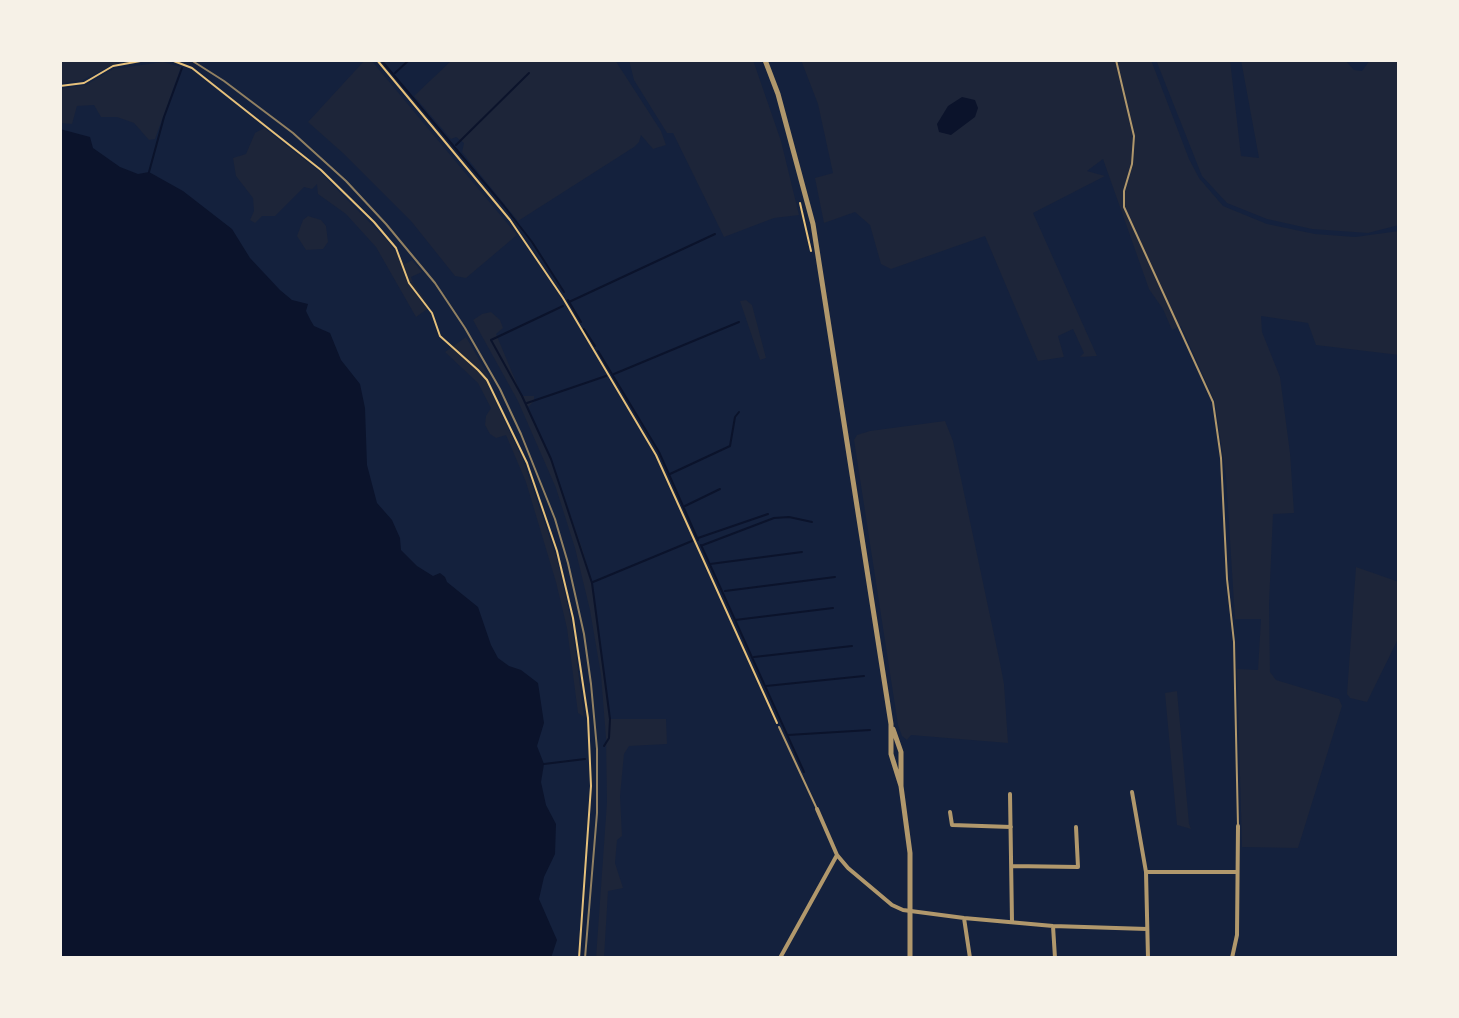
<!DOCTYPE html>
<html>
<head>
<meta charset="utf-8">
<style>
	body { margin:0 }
	#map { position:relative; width:1459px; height:1018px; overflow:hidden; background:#14213d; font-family:"Archivo Narrow",sans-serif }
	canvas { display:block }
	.frame { position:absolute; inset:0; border:62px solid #f6f1e7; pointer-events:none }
</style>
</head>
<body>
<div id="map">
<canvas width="1459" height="1018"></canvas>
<div class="frame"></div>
</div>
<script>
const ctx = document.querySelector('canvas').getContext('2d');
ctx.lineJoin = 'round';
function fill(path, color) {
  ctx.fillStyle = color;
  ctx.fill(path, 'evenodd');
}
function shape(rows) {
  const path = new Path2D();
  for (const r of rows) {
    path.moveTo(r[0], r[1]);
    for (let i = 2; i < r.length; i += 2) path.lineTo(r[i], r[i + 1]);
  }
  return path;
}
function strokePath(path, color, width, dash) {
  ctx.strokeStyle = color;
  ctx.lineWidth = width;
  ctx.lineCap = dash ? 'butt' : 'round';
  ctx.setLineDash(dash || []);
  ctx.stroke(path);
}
fill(shape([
	[60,60,128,60,112,65,83,80,64,83,60,83],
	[365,60,371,60,517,235,466,278,455,276,411,221,344,154,308,122],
	[452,60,615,60,661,131,666,145,653,149,641,135,639,142,634,147,518,221,462,152,464,143,456,137,451,139,414,96],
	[629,60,753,60,781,141,799,215,774,218,724,237,673,133,667,133,634,80],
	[801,60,1151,60,1189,159,1199,178,1223,206,1267,224,1315,234,1355,237,1399,231,1399,355,1316,345,1308,323,1261,316,1262,332,1280,377,1290,453,1294,513,1273,514,1269,604,1270,672,1276,680,1339,699,1342,706,1298,848,1242,847,1237,669,1258,670,1261,619,1235,619,1226,477,1215,402,1181,326,1172,330,1163,309,1149,289,1103,159,1087,171,1105,176,1033,213,1097,356,1080,357,1084,353,1073,329,1058,336,1064,357,1038,361,985,236,891,269,881,264,870,225,855,212,824,223,815,178,833,173,818,104],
	[1156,60,1230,60,1241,156,1259,158,1241,60,1345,60,1354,70,1362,71,1370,60,1399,60,1399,225,1368,233,1312,229,1267,219,1227,203,1202,176],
	[163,62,181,67,155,139,149,140,134,123,117,117,101,117,94,105,77,106,72,124,60,123,60,89,86,85,113,69],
	[264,128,319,171,386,239,405,264,412,260,422,272,411,277,413,283,430,307,416,317,376,247,346,214,318,194,317,184,312,189,304,187,275,216,262,216,255,223,250,220,254,211,253,198,236,176,233,158,246,154,255,133],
	[308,216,321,220,326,226,328,242,323,249,306,250,297,236,303,220],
	[746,300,752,305,766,358,760,360,740,301],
	[491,312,500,320,503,328,496,334,522,396,534,396,534,401,527,408,551,459,583,551,592,583,610,719,666,719,667,744,629,746,624,754,620,796,622,836,617,840,615,863,623,888,608,891,604,958,596,958,607,802,606,738,601,675,590,610,575,548,556,488,518,401,473,320,482,314],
	[466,337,491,380,488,385,523,460,557,559,572,624,584,717,578,713,567,628,556,582,526,482,506,435,496,438,490,434,485,425,486,416,491,408,478,383,445,352],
	[945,421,953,441,1000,663,1004,684,1008,743,911,735,907,740,902,736,898,725,854,440,857,435,870,431],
	[1356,567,1399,582,1399,637,1367,702,1350,698,1347,694],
	[1177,691,1189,824,1191,829,1177,825,1165,693]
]), '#1d2539');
fill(shape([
	[962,97,975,100,978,108,975,117,951,135,939,132,937,124,948,106],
	[60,129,90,137,93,148,120,167,138,174,149,172,183,191,232,229,250,258,280,290,292,300,308,304,306,311,311,321,314,326,330,333,341,360,360,384,365,408,367,465,377,503,392,520,400,538,401,550,417,566,433,576,440,573,445,577,447,582,478,607,491,645,498,658,509,666,521,670,538,683,544,723,537,746,544,764,541,782,546,805,556,824,555,854,544,877,539,899,557,940,551,958,60,958]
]), '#0b132b');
strokePath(shape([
	[381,60,504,206,532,242,564,292],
	[395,73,409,60],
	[456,145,529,73],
	[149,172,164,117,182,68],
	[568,300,581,322],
	[569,302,715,234],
	[563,306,491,340,522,396,551,459,592,583,610,719,609,738,604,746],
	[584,329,595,346],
	[598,351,659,452,698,540],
	[614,374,739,322],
	[527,403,606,376],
	[670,474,730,446,735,417,739,412],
	[685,506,720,489],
	[698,538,768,514],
	[701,545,804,772],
	[703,545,774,518,789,517,812,522],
	[710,564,802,552],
	[593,582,692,541],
	[725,591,835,577],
	[735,620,833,608],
	[754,657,852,646],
	[766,686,864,676],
	[788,735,870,730],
	[544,764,585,759]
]), '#0b132b', 2);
strokePath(shape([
	[171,60,192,68,321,170,374,222,396,248,409,283,432,313,440,336,478,370,487,380,527,463,557,551,573,618,588,718,591,786,579,958],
	[377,60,510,220,563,298,656,455,777,723],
	[60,86,84,83,113,66,146,60],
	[800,203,811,251]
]), '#e5c07b', 2);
strokePath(shape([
	[1116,60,1134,136,1132,164,1124,191,1124,207,1213,402,1221,458,1227,579,1234,642,1238,826],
	[779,727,817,809]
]), '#b1986c', 2);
strokePath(shape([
	[1132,792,1146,872,1148,958],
	[1010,794,1012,922],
	[817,809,837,855,848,868,892,905,903,910,964,918,1053,926,1147,929],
	[950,812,952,825,1011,827],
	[1012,866,1078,867,1076,827],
	[1146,872,1237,872],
	[964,918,970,958],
	[1053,926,1055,958],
	[780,958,837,855],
	[1232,958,1237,935,1238,826]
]), '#b1986c', 4);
strokePath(shape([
	[765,60,778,94,813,224,891,724,891,754,901,786],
	[893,729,901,752,901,786,910,853,910,958]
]), '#b1986c', 5);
strokePath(shape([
	[191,60,224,81,293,133,346,181,386,224,435,283,465,328,500,389,521,434,555,519,568,563,584,634,591,684,597,749,597,813,585,958]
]), '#918062', 2);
</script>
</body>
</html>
